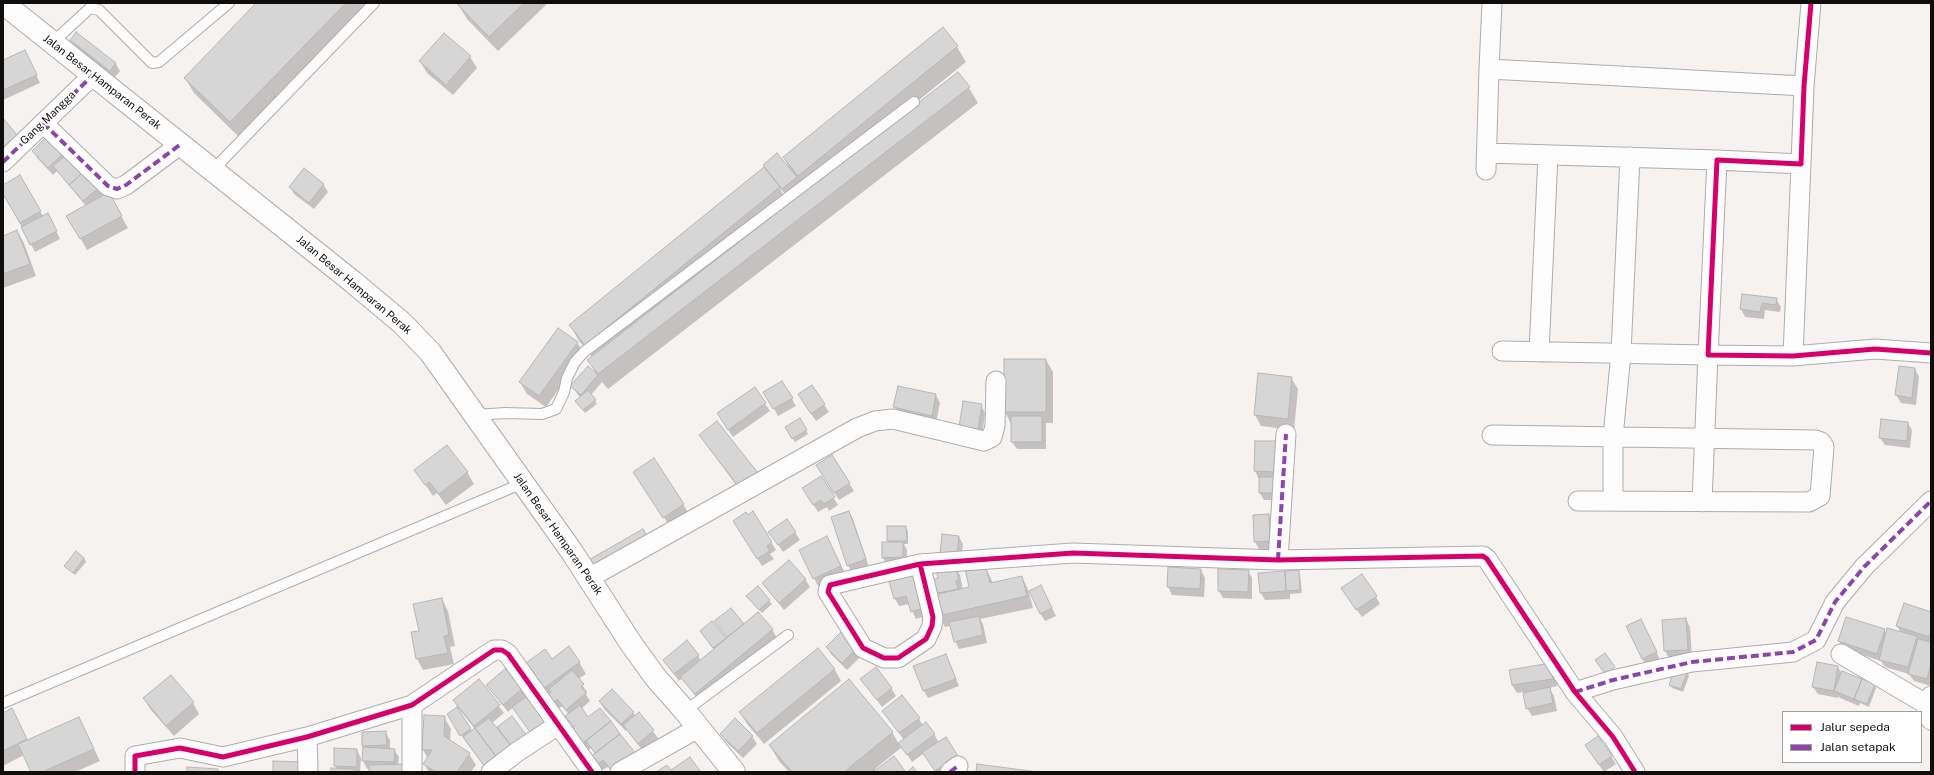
<!DOCTYPE html>
<html>
<head>
<meta charset="utf-8">
<style>
	body { margin:0 }
	#map { position:relative; width:1934px; height:775px; overflow:hidden; background:#f6f2f0; font-family:"Public Sans",sans-serif }
	canvas { display:block }
	.frame { position:absolute; inset:0; border:4px solid #100e0d; pointer-events:none }
	.legend { position:absolute; left:1782px; top:711px; width:140px; height:52px; box-sizing:border-box; background:#fff; border:1px solid #9f9f9e; margin:0; padding:5px 7px; list-style:none; font-size:12px; color:#100e0d }
	.legend li { display:flex; align-items:center; gap:8px; height:20px }
	.legend b { width:20px; border:1px solid #9f9f9e }
</style>
</head>
<body>
<div id="map">
<canvas width="1934" height="775"></canvas>
<div class="frame"></div>
<ul class="legend">
<li><b style="height:5px;background:#d6006c"></b>Jalur sepeda</li>
<li><b style="height:5px;background:#8e44ad"></b>Jalan setapak</li>
</ul>
</div>
<script>
const ctx = document.querySelector('canvas').getContext('2d');
ctx.lineJoin = 'round';
function fill(path, color) {
  ctx.fillStyle = color;
  ctx.fill(path, 'evenodd');
}
function shape(rows) {
  const path = new Path2D();
  for (const r of rows) {
    path.moveTo(r[0], r[1]);
    for (let i = 2; i < r.length; i += 2) path.lineTo(r[i], r[i + 1]);
  }
  return path;
}
function strokePath(path, color, width, dash) {
  ctx.strokeStyle = color;
  ctx.lineWidth = width;
  ctx.lineCap = dash ? 'butt' : 'round';
  ctx.setLineDash(dash || []);
  ctx.stroke(path);
}
function write(font, color, halo, rows, align = 'center') {
  ctx.font = font + ' "Public Sans",sans-serif';
  ctx.lineWidth = 4;
  ctx.setLineDash([]);
  ctx.textBaseline = 'middle';
  ctx.strokeStyle = halo;
  ctx.fillStyle = color;
  for (const [text, x, y, turn = 0] of rows) {
    ctx.save();
    ctx.translate(x, y);
    ctx.rotate((+turn || 0) * Math.PI / 180);
    ctx.textAlign = isNaN(turn) ? turn : align;
    if (halo) ctx.strokeText(text, 0, 0);
    ctx.fillText(text, 0, 0);
    ctx.restore();
  }
}
fill(shape([
	[258,3,367,3,368,5,239,137,194,93,185,78],
	[459,3,548,3,498,51,467,19,458,4],
	[942,29,957,47,966,62,892,122,969,88,978,103,608,389,602,382,591,395,597,404,585,413,578,404,580,398,572,386,596,374,588,360,592,357,579,341,570,325,768,172,764,165,789,167,784,158],
	[779,187,787,196,807,190,783,209,782,207,788,203],
	[76,33,116,64,120,71,114,78,75,47,71,40],
	[444,34,470,57,477,68,453,95,427,73,420,61],
	[29,59,40,83,3,100,3,61],
	[50,135,109,194,128,228,87,250,68,216,86,206,57,171,53,175,38,159,33,151],
	[20,176,43,216,52,222,60,239,35,252,3,192,3,186],
	[323,184,328,192,314,209,294,194,290,187],
	[17,231,24,243,36,276,3,288,3,237],
	[1743,295,1776,299,1781,307,1780,312,1765,310,1764,319,1745,317,1741,309],
	[577,342,584,354,546,407,527,394,520,382],
	[1046,360,1053,372,1053,423,1046,423,1046,449,1017,449,1012,442,1011,424,1005,412],
	[1915,369,1919,377,1916,405,1901,403,1896,395],
	[1291,378,1298,389,1294,430,1261,426,1255,415],
	[782,382,796,406,778,416,765,392],
	[812,386,829,412,816,421,799,395],
	[899,387,936,395,940,403,936,423,899,415,894,407],
	[754,388,770,411,733,437,722,421],
	[981,405,985,413,982,437,965,434],
	[800,419,808,434,795,442,786,428],
	[717,422,746,498,707,446,700,435],
	[1908,423,1912,430,1910,448,1885,445,1880,438],
	[1275,442,1284,500,1264,500,1260,493,1259,479,1255,471],
	[832,456,854,491,839,500,822,473],
	[416,471,467,472,474,484,446,505,437,493,433,496],
	[821,478,838,505,829,511,827,507,818,512,808,496],
	[641,484,683,504,690,516,671,528],
	[849,512,853,519,869,567,852,573,848,565],
	[753,513,776,550,770,554,774,559,762,566,739,528,747,516],
	[1268,515,1272,523,1273,549,1259,549,1255,542],
	[787,520,800,540,783,552,774,539],
	[906,527,908,531,908,544,904,544,907,550,907,565,887,565,883,558,890,543,888,541],
	[959,537,963,544,961,563,946,561],
	[827,538,845,573,818,586,814,578],
	[84,558,86,562,75,575,65,566],
	[985,566,993,583,1022,577,1028,589,1033,608,980,619,983,624,987,643,959,649,955,641,951,626,945,627,939,616,934,596,939,579,956,568,960,575,963,590,971,588],
	[1169,568,1201,570,1205,578,1204,597,1172,595,1168,587],
	[1248,571,1252,578,1252,599,1223,598,1219,591],
	[1298,571,1300,575,1302,593,1290,594,1290,599,1265,600,1261,593],
	[909,577,932,614,916,619,909,604,899,606,895,599],
	[805,579,810,587,784,610,763,584],
	[1041,586,1056,616,1045,621,1040,613],
	[758,588,772,604,762,613,750,600],
	[1347,596,1376,597,1380,604,1362,617],
	[442,599,448,611,455,646,450,647,454,664,423,670,417,659,420,631],
	[1931,613,1931,686,1914,681,1909,674,1885,667,1881,661,1843,649,1839,641,1884,630,1887,634,1901,633,1897,626],
	[1686,619,1690,627,1692,657,1669,658,1665,651],
	[716,621,772,629,779,641,702,705,682,678,679,681,664,660,698,655,701,661,714,650,701,631,726,640,728,639],
	[1645,628,1660,660,1647,666,1642,659],
	[844,630,864,653,847,670,831,654,827,647],
	[817,649,835,670,841,681,764,744,747,724,740,712],
	[946,655,959,686,928,698,924,691],
	[552,660,579,662,586,674,578,679,587,692,586,694,590,701,581,709,588,718,600,709,637,756,612,772,608,767,599,772,596,754,591,748,584,753,574,728,566,716,569,715,562,706,556,711,528,663],
	[1838,667,1842,674,1874,685,1876,688,1869,707,1860,703,1859,706,1840,698,1838,696,1838,698,1818,694,1813,687],
	[506,669,546,721,535,739,513,707,508,712,487,685],
	[1510,670,1555,672,1557,686,1549,688,1554,696,1557,711,1532,716,1527,708,1524,692,1517,693,1512,685],
	[1687,672,1689,676,1683,692,1672,688,1670,685],
	[861,679,891,688,896,696,882,707],
	[479,680,504,713,492,723,497,729,512,718,526,737,489,772,466,742,448,715,458,708,454,700],
	[459,709,475,729,472,732,458,710],
	[144,699,193,703,199,714,174,736,151,710],
	[600,702,633,712,635,716,639,713,658,738,643,751,627,730,626,731,604,709],
	[12,710,28,741,79,718,100,761,75,772,32,772,24,755,3,766,3,714],
	[883,711,919,719,923,726,934,734,939,743,957,756,962,764,949,772,936,772,924,753,912,762,902,747,875,769,876,771,893,757,905,772,789,772,779,761,770,746,892,732,899,744,904,740],
	[444,717,451,729,450,741,469,754,476,765,471,772,429,772,424,764,428,759,423,750],
	[385,732,390,740,390,749,394,750,399,757,398,765,370,772,370,769,367,769,363,761,365,748,363,746],
	[721,734,752,736,757,744,743,758,725,741],
	[1598,737,1616,764,1604,772,1586,746],
	[357,750,361,758,360,772,332,772,337,769,335,766]
]), '#0003');
const building = shape([
	[256,3,346,3,230,122,184,78,256,3],
	[458,3,524,3,489,37,457,4,458,3],
	[943,27,958,46,798,176,783,157,943,27],
	[76,32,116,63,110,71,70,40,76,32],
	[444,33,471,56,446,85,419,61,444,33],
	[25,50,37,75,3,90,3,60,25,50],
	[958,72,970,87,598,374,587,360,958,72],
	[3,118,23,142,3,159,3,118],
	[50,133,67,150,48,168,32,151,50,133],
	[71,151,87,169,69,185,53,166,71,151],
	[777,153,797,177,782,189,763,165,777,153],
	[764,167,780,187,585,345,569,325,764,167],
	[304,168,324,184,309,203,289,187,304,168],
	[87,169,101,186,83,201,69,185,87,169],
	[20,175,41,211,20,223,3,194,3,185,20,175],
	[109,192,122,216,80,239,66,216,109,192],
	[48,213,57,231,30,245,21,227,48,213],
	[17,230,30,264,3,274,3,236,17,230],
	[1742,294,1777,298,1776,305,1762,303,1760,312,1740,309,1742,294],
	[558,328,578,342,539,396,519,382,558,328],
	[1004,359,1046,359,1046,412,1004,412,1004,359],
	[588,366,598,375,581,395,570,386,588,366],
	[1899,366,1915,368,1912,398,1895,395,1899,366],
	[1258,373,1292,377,1288,419,1254,415,1258,373],
	[782,381,793,398,773,409,763,392,782,381],
	[812,385,825,404,811,414,798,394,812,385],
	[898,386,936,394,932,416,893,407,898,386],
	[755,387,766,403,728,430,717,413,755,387],
	[588,390,596,400,583,410,575,401,588,390],
	[963,401,982,404,978,430,959,427,963,401],
	[1011,416,1042,416,1042,442,1011,442,1011,416],
	[800,418,807,430,792,439,785,427,800,418],
	[1881,419,1908,422,1907,441,1879,438,1881,419],
	[717,421,758,473,739,487,699,435,717,421],
	[1255,441,1276,441,1275,472,1254,471,1255,441],
	[447,445,468,472,439,494,429,482,425,485,414,470,447,445],
	[832,455,850,483,834,493,816,465,832,455],
	[654,458,684,504,663,518,633,472,654,458],
	[821,476,835,497,824,504,821,500,813,505,802,488,821,476],
	[1259,477,1280,477,1280,493,1259,493,1259,477],
	[753,511,772,542,767,546,770,551,757,559,733,521,746,512,748,515,753,511],
	[849,511,866,559,847,566,831,517,849,511],
	[1269,514,1270,541,1254,542,1253,515,1269,514],
	[787,519,796,532,778,545,768,532,787,519],
	[887,526,906,526,907,541,887,541,887,526],
	[643,529,650,541,592,575,585,562,643,529],
	[942,534,959,536,957,556,940,554,942,534],
	[827,536,841,566,813,579,799,550,827,536],
	[882,542,903,542,903,557,882,558,882,542],
	[76,551,84,558,73,573,64,566,76,551],
	[789,560,806,579,779,603,762,583,789,560],
	[985,565,990,583,1022,576,1027,596,938,616,933,595,969,587,965,569,985,565],
	[956,567,959,581,956,581,958,589,934,594,931,580,938,578,936,570,956,567],
	[1168,567,1201,569,1200,589,1167,587,1168,567],
	[1218,569,1249,570,1248,592,1218,591,1218,569],
	[1299,570,1300,590,1286,591,1285,571,1299,570],
	[1285,571,1286,591,1260,593,1258,573,1285,571],
	[919,573,929,606,911,612,906,596,894,599,888,578,919,573],
	[1362,574,1377,596,1356,610,1341,588,1362,574],
	[1041,585,1052,608,1040,614,1029,591,1041,585],
	[758,586,770,600,759,610,746,596,758,586],
	[442,598,449,635,444,636,448,653,416,659,411,632,419,631,413,604,442,598],
	[1904,603,1931,612,1931,631,1929,637,1896,626,1904,603],
	[731,608,744,624,727,637,714,621,731,608],
	[758,612,773,629,695,694,680,677,758,612],
	[979,616,983,635,954,642,949,622,979,616],
	[1846,617,1885,629,1877,654,1838,641,1846,617],
	[1686,618,1688,650,1664,651,1662,620,1686,618],
	[1641,619,1657,652,1642,659,1626,626,1641,619],
	[712,621,726,638,713,648,700,631,712,621],
	[1887,628,1917,636,1908,667,1879,660,1887,628],
	[844,629,860,645,842,663,826,647,844,629],
	[1918,639,1931,642,1931,664,1927,679,1908,674,1918,639],
	[687,640,699,655,674,674,663,660,687,640],
	[569,646,580,662,540,691,529,675,533,672,526,663,545,649,552,659,569,646],
	[818,648,835,669,757,733,739,712,818,648],
	[1605,653,1615,667,1605,674,1595,660,1605,653],
	[946,654,956,679,923,691,913,666,946,654],
	[1817,662,1838,666,1834,691,1812,687,1817,662],
	[1551,663,1553,679,1512,685,1509,670,1551,663],
	[876,667,892,688,877,700,860,679,876,667],
	[1675,667,1688,671,1681,689,1669,685,1675,667],
	[506,668,523,688,503,705,486,685,506,668],
	[572,670,584,684,581,687,586,693,566,710,557,699,551,704,545,697,551,692,549,689,572,670],
	[1842,671,1862,679,1854,699,1834,691,1842,671],
	[171,675,194,702,166,726,143,698,171,675],
	[479,679,500,705,474,726,453,700,479,679],
	[849,679,893,732,844,772,792,772,769,745,849,679],
	[1862,679,1875,684,1867,704,1854,699,1862,679],
	[1550,687,1553,703,1526,709,1523,693,1550,687],
	[612,689,634,712,621,724,599,701,612,689],
	[529,695,547,720,530,732,512,707,529,695],
	[902,695,920,718,899,733,882,711,902,695],
	[580,705,588,717,600,708,611,721,579,746,568,732,574,727,565,716,580,705],
	[457,707,471,729,460,736,447,714,457,707],
	[12,708,27,739,3,751,3,713,12,708],
	[639,712,654,730,638,744,623,725,639,712],
	[424,715,445,716,444,736,470,753,457,772,436,772,423,764,432,750,422,750,424,715],
	[512,716,527,736,512,747,497,727,512,716],
	[79,717,94,749,42,772,31,772,18,744,79,717],
	[489,718,512,747,497,758,475,728,489,718],
	[735,718,753,736,738,751,720,734,735,718],
	[611,721,620,734,595,753,586,741,611,721],
	[926,722,935,734,907,755,898,743,926,722],
	[475,728,497,758,485,767,463,737,475,728],
	[386,731,387,745,362,746,362,732,386,731],
	[620,734,638,756,613,772,603,760,595,766,589,758,620,734],
	[1598,736,1612,756,1599,765,1585,745,1598,736],
	[946,737,958,756,935,771,922,752,946,737],
	[363,747,395,749,394,762,362,761,363,747],
	[334,748,357,749,357,767,334,766,334,748],
	[894,756,905,771,873,772,894,756],
	[690,757,701,772,656,772,667,765,671,770,690,757],
	[273,761,305,762,304,772,273,772,273,761],
	[403,764,403,772,369,772,369,765,403,764],
	[977,764,1038,772,976,772,977,764],
	[187,767,218,769,218,772,187,772,187,767],
	[913,767,917,772,907,772,913,767],
	[331,768,354,769,354,772,331,772,331,768]
]);
fill(building, '#d7d6d6');
strokePath(building, '#b7b6b6', 1);
const service = shape([
	[52,43,90,8,99,10,152,63,159,62,229,3],
	[213,170,374,3],
	[476,415,505,413,542,414,556,409,564,392,567,378,575,362,584,352,914,102],
	[3,703,523,483],
	[685,711,788,635]
]);
const minor = shape([
	[1492,3,1489,69,1804,86],
	[1811,3,1804,86,1801,164,1717,160,1708,355,1793,356,1875,349,1931,353],
	[43,123,108,186,117,189,126,185,181,144],
	[1487,153,1717,160],
	[3,162,93,75],
	[1486,170,1489,69],
	[1502,351,1708,355,1702,502],
	[1539,352,1548,155],
	[1793,356,1801,164],
	[1492,435,1816,440,1821,442,1824,447,1820,496,1809,502,1578,501],
	[1613,501,1613,437,1621,353,1630,157],
	[1278,560,1286,434],
	[920,564,933,617,932,626,926,639,898,658,884,658,863,648,828,592,830,585,920,564,1073,553,1278,560,1483,556,1487,559,1575,692,1613,737,1635,772],
	[589,578,857,428,875,421,893,419,984,441,992,437,995,426,996,381],
	[1841,654,1926,704],
	[1575,692,1613,680,1692,662,1793,652,1816,640,1835,602,1864,567,1931,501],
	[1931,696,1926,704,1927,713,1931,720],
	[412,705,412,772],
	[307,737,308,772],
	[135,772,135,756,180,748,223,757,307,737,412,705,494,650,502,650,508,654,592,772],
	[491,772,517,752,558,725],
	[620,772,698,728],
	[950,772,958,766]
]);
const primary = shape([
	[3,3,353,282,402,323,430,352,572,552,632,645,656,678,685,711,734,772]
]);
strokePath(service, '#afacab', 12);
strokePath(minor, '#afacab', 21);
strokePath(primary, '#afacab', 24);
strokePath(service, '#fefdfd', 10);
strokePath(minor, '#fefdfd', 19);
strokePath(primary, '#fefdfd', 22);
strokePath(shape([
	[43,123,108,186,117,189,126,185,181,144],
	[3,162,93,75],
	[1278,560,1286,434],
	[1575,692,1613,680,1692,662,1793,652,1816,640,1835,602,1864,567,1931,501],
	[950,772,958,766]
]), '#8e44ad', 4, [8, 4]);
strokePath(shape([
	[1811,3,1804,86,1801,164,1717,160,1708,355,1793,356,1875,349,1931,353],
	[920,564,933,617,932,626,926,639,898,658,884,658,863,648,828,592,830,585,920,564,1073,553,1278,560,1483,556,1487,559,1575,692,1613,737,1635,772],
	[135,772,135,756,180,748,223,757,307,737,412,705,494,650,502,650,508,654,592,772]
]), '#d6006c', 5);
write('11px', '#100e0d', '#fff', [
	["Jalan Besar Hamparan Perak",102,82,38],
	["Gang Mangga",48,118,-44],
	["Jalan Besar Hamparan Perak",354,285,40],
	["Jalan Besar Hamparan Perak",558,534,55]
]);
</script>
</body>
</html>
